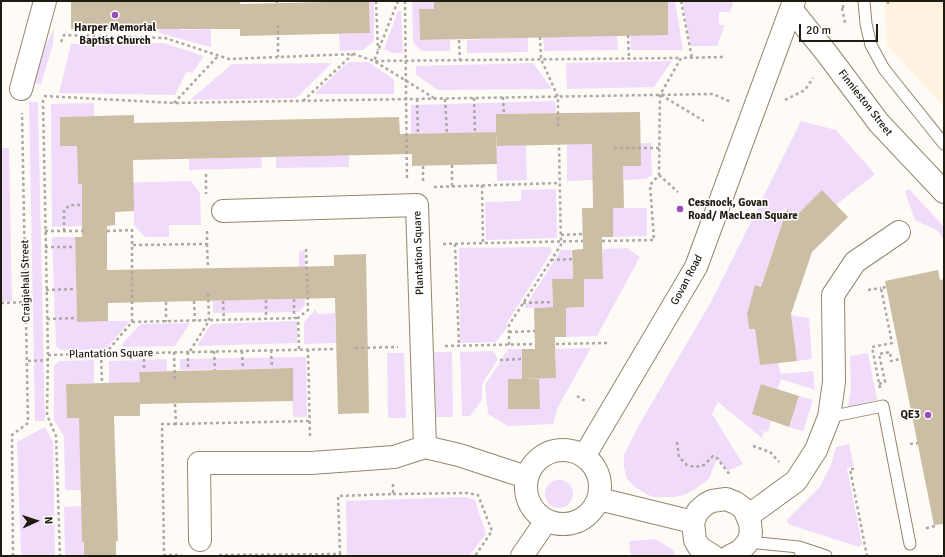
<!DOCTYPE html>
<html>
<head>
<meta charset="utf-8">
<style>
	body { margin:0 }
	#map { position:relative; width:945px; height:557px; overflow:hidden; background:#fefbf6; font-family:Signika,sans-serif }
	canvas { display:block }
	.frame { position:absolute; inset:0; border:2px solid #201b11; pointer-events:none }
	.north { position:absolute; left:16px; top:501px; width:40px; height:40px; -webkit-text-stroke:3px #fff; paint-order:stroke; rotate:87deg; font-size:11px; font-weight:700; line-height:16px; text-align:center; color:#201b11 }
	.north::after { content:''; display:block; margin:auto; width:14px; height:18px; background:#201b11; clip-path:polygon(50% 0,100% 100%,50% 72%,0 100%) }
	.scale { position:absolute; left:799px; top:24px; width:79px; height:18px; box-sizing:border-box; border:2px solid #201b11; border-top:0; padding-left:5px; font-size:12px; line-height:14px; white-space:nowrap; color:#201b11; -webkit-text-stroke:3px #fff; paint-order:stroke }
</style>
</head>
<body>
<div id="map">
<canvas width="945" height="557"></canvas>
<div class="frame"></div>
<div class="north">N</div>
<div class="scale">20 m</div>
</div>
<script>
const ctx = document.querySelector('canvas').getContext('2d');
ctx.lineJoin = 'round';
function fill(path, color) {
  ctx.fillStyle = color;
  ctx.fill(path, 'evenodd');
}
function shape(rows) {
  const path = new Path2D();
  for (const r of rows) {
    if (r.length === 3) {
      path.moveTo(r[0] + r[2], r[1]);
      path.arc(r[0], r[1], r[2], 0, 2 * Math.PI);
      continue;
    }
    path.moveTo(r[0], r[1]);
    for (let i = 2; i < r.length; i += 2) path.lineTo(r[i], r[i + 1]);
  }
  return path;
}
function strokePath(path, color, width, dash) {
  ctx.strokeStyle = color;
  ctx.lineWidth = width;
  ctx.lineCap = dash ? 'butt' : 'round';
  ctx.setLineDash(dash || []);
  ctx.stroke(path);
}
function write(font, color, halo, rows, align = 'center') {
  ctx.font = font + ' Signika,sans-serif';
  ctx.lineWidth = 3;
  ctx.setLineDash([]);
  ctx.textBaseline = 'middle';
  ctx.strokeStyle = halo;
  ctx.fillStyle = color;
  for (const [text, x, y, turn = 0] of rows) {
    ctx.save();
    ctx.translate(x, y);
    ctx.rotate((+turn || 0) * Math.PI / 180);
    ctx.textAlign = isNaN(turn) ? turn : align;
    if (halo) ctx.strokeText(text, 0, 0);
    ctx.fillText(text, 0, 0);
    ctx.restore();
  }
}
fill(shape([
	[885,1,944,1,944,107,887,45]
]), '#fff3df');
fill(shape([
	[159,1,180,1,181,30,211,29,211,47,159,33],
	[369,1,374,1,374,41,363,50,340,51,339,34,370,33],
	[412,1,446,2,446,9,419,10,420,40,450,40,450,51,421,51,413,42],
	[668,1,675,1,683,50,631,50,630,35,668,35],
	[682,1,734,1,730,12,719,12,719,25,725,25,717,46,691,46],
	[398,11,401,11,403,53,392,53,384,49],
	[54,28,53,44,41,84,28,83],
	[617,36,618,50,544,51,543,37],
	[528,37,528,52,467,53,467,40],
	[163,43,204,56,192,73,187,71,175,95,59,93,71,44],
	[672,61,654,87,567,89,566,63],
	[348,62,369,62,394,80,394,94,314,94],
	[332,63,296,98,190,100,232,64],
	[533,63,552,89,438,90,416,75,416,66],
	[555,101,556,113,496,114,496,132,411,134,411,105],
	[29,102,38,102,45,421,35,421],
	[94,103,94,116,60,117,60,146,77,146,78,184,93,184,82,226,52,227,51,104],
	[801,121,836,130,875,174,836,205,822,191,795,217,786,208,778,215,803,241,773,250,761,287,777,310,747,314,749,329,755,329,760,365,778,363,781,374,813,371,815,390,781,379,778,389,762,384,752,414,771,421,768,432,764,431,762,438,718,402,712,414,743,464,728,471,717,459,709,479,697,488,684,495,673,497,652,497,636,488,627,479,624,468,624,455,639,425,711,302],
	[651,143,652,175,646,179,623,180,623,151,614,144],
	[567,144,600,144,593,180,567,181],
	[526,145,527,180,497,181,496,146],
	[1,148,9,148,12,301,1,301],
	[349,155,349,167,276,168,276,157],
	[261,157,262,168,189,170,189,159],
	[191,181,200,193,201,225,169,225,169,237,145,237,134,225,133,195,114,183],
	[556,189,557,238,486,240,485,202,521,201,521,190],
	[909,189,944,227,944,241,938,231,915,220,905,192],
	[613,208,647,208,647,236,613,237],
	[52,237,75,237,77,321,130,321,106,349,61,350,56,346],
	[550,247,552,251,507,323,506,329,496,342,460,343,459,248],
	[627,248,640,257,597,336,566,337,566,308,584,307,584,279,603,279,603,249],
	[305,250,305,305,299,312,213,313,213,300,299,299,299,251],
	[561,250,571,250,573,279,552,280,553,307,524,308],
	[316,309,317,314,335,313,336,343,304,344,304,322],
	[791,315,809,318,812,359,797,361],
	[297,321,297,343,197,346,211,324],
	[190,323,175,346,123,347,123,343,141,324],
	[591,348,558,407,553,424,508,426,488,414,485,385,508,349,522,349,522,379,508,379,509,409,539,409,539,378,556,378,556,349],
	[493,351,498,359,482,384,482,400,470,416,462,416,460,352],
	[434,352,452,352,453,417,436,417],
	[387,353,404,353,406,418,388,418],
	[868,353,877,400,848,407,851,390,850,356],
	[306,357,307,417,293,417,292,368,180,370,180,359],
	[167,359,167,371,140,372,140,382,109,383,109,361],
	[94,360,94,383,66,384,67,418,95,417,81,490,65,490,64,436,54,420,54,366,59,361],
	[799,396,813,400,803,431,789,427],
	[45,427,53,442,55,556,21,556,17,442],
	[849,444,854,466,847,468,862,544,859,547,788,524,787,520,819,488,831,465,836,447],
	[559,494,14],
	[465,497,475,500,486,534,469,556,347,556,346,501],
	[82,506,84,556,65,556,64,507],
	[655,539,672,549,676,556,631,556,629,541]
]), '#f1dbfb');
fill(shape([
	[71,1,240,1,240,4,369,1,370,33,240,36,240,29,71,29],
	[434,1,668,1,668,35,420,40,419,9,434,9],
	[640,112,641,166,623,166,624,208,613,208,613,237,602,237,603,279,584,279,584,307,566,308,566,337,555,337,556,378,524,379,539,379,540,409,508,409,508,379,522,379,522,349,535,349,534,308,553,307,552,279,573,279,572,250,583,249,582,208,593,208,592,144,496,146,496,114],
	[134,115,134,123,399,117,400,134,496,132,497,164,412,166,412,154,133,160,134,211,115,212,115,225,107,226,107,270,334,266,334,255,366,254,369,413,338,414,335,298,108,303,108,321,77,322,75,237,82,237,82,184,78,184,77,146,60,146,60,117],
	[822,190,848,217,812,252,791,314,797,361,760,365,755,329,749,329,747,314,755,285,761,287,787,209,795,217],
	[938,270,940,280,944,279,944,524,934,525,885,281],
	[293,368,293,401,140,404,140,416,114,416,118,541,116,541,116,556,84,556,84,542,82,542,79,418,67,418,66,384,140,382,139,372],
	[761,384,799,396,789,427,752,414]
]), '#ccbea4');
const service = shape([
	[864,1,866,24,871,45,884,69,944,144],
	[829,417,883,406,910,544],
	[748,542,799,547,801,556],
	[799,547,826,556]
]);
const minor = shape([
	[21,89,45,1],
	[223,211,417,205,425,447],
	[599,499,693,522],
	[748,516,796,481,816,450,829,417,834,382,833,295,855,262,899,232],
	[200,540,199,463,311,463,394,457,425,447,459,455,526,477],
	[713,556,699,547,695,540,693,522,698,511,706,504,712,501,726,499,736,503,744,509,750,523,751,533,748,542,740,551,730,556]
]);
const tertiary = shape([
	[792,10,828,55,879,123,944,192],
	[563,487,37],
	[585,455,696,267,794,1],
	[522,556,546,521]
]);
strokePath(service, '#94876e', 13);
strokePath(minor, '#94876e', 24);
strokePath(tertiary, '#94876e', 24);
strokePath(shape([
	[277,1,277,3],
	[376,1,378,50],
	[398,1,374,61,681,58],
	[405,1,407,180],
	[681,1,692,58],
	[888,1,888,4],
	[842,8,845,23],
	[843,8,843,1],
	[278,25,278,57],
	[628,35,629,59],
	[540,37,541,59,558,97,558,127],
	[459,40,460,61],
	[61,42,64,35,165,38,229,59,354,54,374,61,434,98],
	[661,95,704,121],
	[44,96,174,103,713,94,731,102],
	[503,97,504,114],
	[474,98,475,132],
	[417,99,418,134],
	[445,99,447,133],
	[43,100,48,355,47,415,56,436,60,556],
	[785,100,805,90,813,78],
	[303,101,353,54],
	[174,103,219,55],
	[614,148,659,148],
	[452,165,452,186],
	[423,166,423,181],
	[206,174,206,194],
	[659,175,678,192],
	[482,185,483,243],
	[434,187,560,183],
	[45,231,87,231],
	[64,231,64,210,70,205,82,205],
	[107,231,132,230,132,247],
	[561,235,583,234],
	[602,241,654,240,650,185,659,175,660,95,681,58,723,57],
	[207,244,208,268],
	[443,244,583,241],
	[455,244,459,346],
	[45,247,75,247],
	[551,260,572,259],
	[46,290,76,289],
	[868,290,881,288],
	[294,299,294,318],
	[266,300,266,319],
	[194,301,195,321],
	[223,301,224,320],
	[166,302,166,322],
	[1,303,27,302],
	[523,303,552,302],
	[47,319,77,318],
	[132,322,132,245,207,244,207,229],
	[509,332,535,331],
	[556,344,607,343],
	[509,345,509,325,561,245,559,144],
	[445,346,535,344],
	[355,348,398,347],
	[299,349,298,318,308,310,306,246],
	[308,349,310,438],
	[271,350,272,368],
	[190,351,209,321,208,291],
	[214,351,215,370],
	[242,351,243,369],
	[174,352,175,382],
	[188,352,188,370],
	[144,353,144,371],
	[101,354,102,383],
	[105,354,132,322,298,318],
	[48,355,336,349],
	[500,360,522,359],
	[28,361,48,360],
	[879,384,885,382,879,354,890,352,891,361,900,359],
	[880,388,872,347,892,343,881,288,886,287],
	[577,396,587,402],
	[175,404,176,424,310,421],
	[176,424,162,424,164,555,182,555],
	[677,442,679,457,687,465,695,467,704,465,713,456,717,458,730,475],
	[910,444,918,443],
	[753,446,770,452,779,462],
	[854,469,850,469,867,556],
	[393,494,467,493,478,495,492,531,475,556],
	[927,527,927,528,935,526],
	[340,554,338,496,393,494,393,481],
	[219,555,340,554,340,556],
	[13,556,12,435,28,423,22,113]
]), '#ada9a2', 2.5, [3, 3]);
strokePath(service, '#fff', 11);
strokePath(minor, '#fff', 22);
strokePath(tertiary, '#fff', 22);
for (const [x, y, r, color] of [
	[115,15,4,"#994bbb"],
	[680,209,4,"#994bbb"],
	[928,415,4,"#994bbb"]
]) {
  const dot = new Path2D();
  dot.arc(x, y, r, 0, 2 * Math.PI);
  ctx.fillStyle = color;
  ctx.fill(dot);
  strokePath(dot, '#fff', 1.5);
}
write('bold 11px', '#201b11', '#fff', [
	["Harper Memorial",115,28],
	["Baptist Church",115,41],
	["Cessnock, Govan",688,203,"left"],
	["Road/ MacLean Square",688,216,"left"],
	["QE3",920,415,"right"]
]);
write('11px', '#201b11', '#fff', [
	["Finnieston Street",865,103,52],
	["Plantation Square",419,253,-92],
	["Govan Road",687,280,-62],
	["Craigiehall Street",26,281,-91],
	["Plantation Square",111,354,-1]
]);
</script>
</body>
</html>
